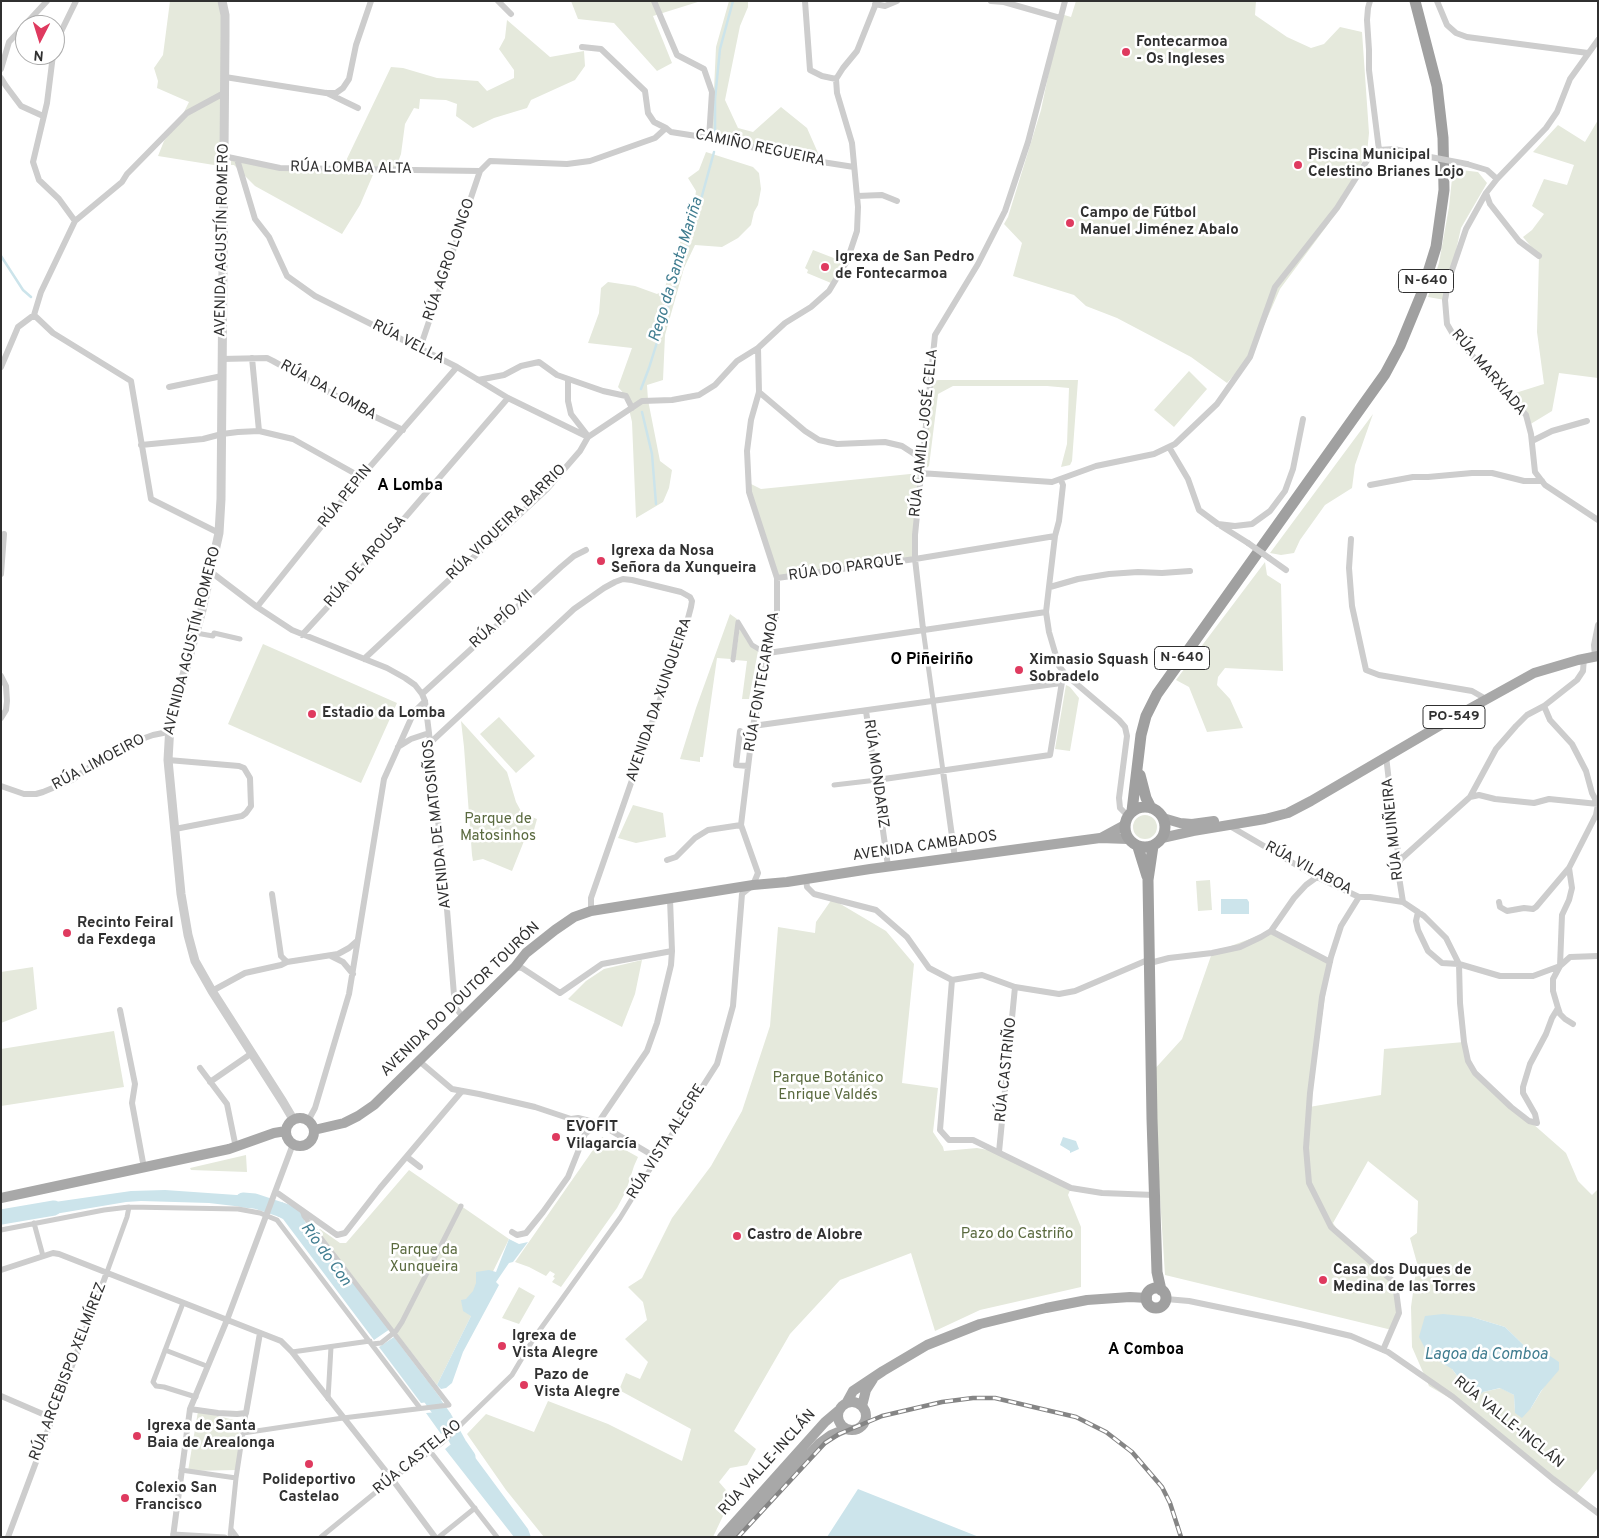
<!DOCTYPE html>
<html>
<head>
<meta charset="utf-8">
<style>
	body { margin:0 }
	#map { position:relative; width:1599px; height:1538px; overflow:hidden; background:#fff; font-family:Overpass,sans-serif }
	canvas { display:block }
	.frame { position:absolute; inset:0; border:2px solid #303030; pointer-events:none }
	.north { position:absolute; left:15px; top:15px; width:50px; height:50px; box-sizing:border-box; background:#fff; border:1px solid #acacac; border-radius:50%; rotate:185deg; font-size:14px; font-weight:700; line-height:20px; text-align:center; color:#303030 }
	.north::after { content:''; display:block; margin:auto; width:18px; height:22px; background:#df3a5f; clip-path:polygon(50% 0,100% 100%,50% 72%,0 100%) }
</style>
</head>
<body>
<div id="map">
<canvas width="1599" height="1538"></canvas>
<div class="frame"></div>
<div class="north">N</div>
</div>
<script>
const ctx = document.querySelector('canvas').getContext('2d');
ctx.lineJoin = 'round';
function fill(path, color) {
  ctx.fillStyle = color;
  ctx.fill(path, 'evenodd');
}
function shape(rows) {
  const path = new Path2D();
  for (const r of rows) {
    if (r.length === 3) {
      path.moveTo(r[0] + r[2], r[1]);
      path.arc(r[0], r[1], r[2], 0, 2 * Math.PI);
      continue;
    }
    path.moveTo(r[0], r[1]);
    for (let i = 2; i < r.length; i += 2) path.lineTo(r[i], r[i + 1]);
  }
  return path;
}
function strokePath(path, color, width, dash) {
  ctx.strokeStyle = color;
  ctx.lineWidth = width;
  ctx.lineCap = dash ? 'butt' : 'round';
  ctx.setLineDash(dash || []);
  ctx.stroke(path);
}
function write(font, color, halo, rows, align = 'center') {
  ctx.font = font + ' Overpass,sans-serif';
  ctx.lineWidth = 5;
  ctx.setLineDash([]);
  ctx.textBaseline = 'middle';
  ctx.strokeStyle = halo;
  ctx.fillStyle = color;
  for (const [text, x, y, turn = 0] of rows) {
    ctx.save();
    ctx.translate(x, y);
    ctx.rotate((+turn || 0) * Math.PI / 180);
    ctx.textAlign = isNaN(turn) ? turn : align;
    if (halo) ctx.strokeText(text, 0, 0);
    ctx.fillText(text, 0, 0);
    ctx.restore();
  }
}
fill(shape([
	[170,1,217,1,224,13,223,164,214,165,158,156,164,141,183,117,181,118,189,102,157,88,158,81,154,68,163,55],
	[571,1,701,1,653,16,672,63,657,71,614,23,578,19],
	[729,1,748,1,748,7,740,26,725,100,738,128,753,132,781,107,807,128,822,162,729,142,712,132,716,47],
	[1076,1,1256,1,1255,15,1287,37,1311,48,1324,44,1340,27,1362,32,1369,133,1367,153,1329,223,1280,289,1250,357,1227,383,1191,357,1117,318,1086,306,1074,295,1013,276,1022,243,1004,224,1008,217,1041,110,1061,14,1071,17],
	[507,20,550,57,584,51,585,66,575,80,531,100,527,108,494,118,473,128,456,116,457,104,446,100,420,99,419,109,414,108,405,124,401,154,395,170,375,170,360,205,342,234,255,186,234,165,231,165,231,157,280,168,342,169,391,67,403,68,437,78,478,81,487,91,514,78,514,70,499,49,505,38],
	[1598,120,1598,378,1559,373,1552,411,1529,425,1525,415,1509,395,1544,384,1537,332,1539,256,1523,237,1532,230,1544,214,1532,206,1544,179,1567,185,1574,165,1533,152,1558,125,1585,142],
	[706,152,753,167,759,173,761,189,758,205,754,212,751,225,738,238,722,247,695,245,684,268,665,335,663,380,647,385,648,400,660,461,672,470,669,488,663,502,636,518,632,422,626,396,618,387,632,348,588,343,599,313,601,288,608,282,635,286,657,294,664,290,682,237,688,229,693,210,696,191,688,178,699,170],
	[1453,169,1478,172,1487,183,1461,228,1445,300,1428,297,1439,263,1449,207],
	[813,250,844,262,831,283,807,273,808,270,805,268],
	[1189,371,1207,389,1174,427,1154,410],
	[939,380,1078,380,1072,461,1070,465,1061,467,1067,444,1069,388,1047,386,953,386,938,394,929,466,920,473,915,559,777,578,749,483,761,489,920,473,930,381],
	[1373,414,1355,465,1352,488,1325,505,1300,540,1294,553,1281,555,1270,553],
	[1265,562,1267,575,1281,584,1283,671,1225,668,1218,677,1217,685,1230,699,1243,728,1207,732,1189,687,1176,680],
	[730,614,737,619,731,659,717,658,703,757,700,757,700,762,680,759,696,708],
	[740,626,747,641,758,651,749,699,742,699,747,661,735,660],
	[263,644,397,703,361,783,228,724],
	[1066,685,1070,687,1079,698,1070,751,1055,749],
	[499,717,535,756,516,773,480,734],
	[461,721,507,772,516,802,522,813,537,819,532,837,526,836,512,871,483,859,473,861,472,855,464,747],
	[633,805,663,813,666,837,636,843,618,838],
	[1145,827,12],
	[1210,880,1212,910,1198,911,1196,881],
	[832,899,886,931,914,964,902,1083,938,1088,933,1132,943,1147,944,1151,977,1148,999,1152,1071,1188,1068,1195,1081,1227,1081,1287,980,1310,935,1331,911,1253,840,1280,790,1334,734,1431,756,1449,747,1465,730,1468,719,1482,732,1497,713,1537,544,1537,506,1490,467,1434,486,1414,534,1432,548,1401,608,1424,682,1461,691,1429,619,1390,626,1373,640,1379,648,1362,625,1339,647,1320,643,1302,628,1287,642,1278,672,1218,711,1166,742,1111,770,1026,778,927,815,933,816,922],
	[1271,931,1330,962,1309,1107,1381,1095,1384,1049,1464,1042,1475,1073,1566,1153,1578,1181,1592,1195,1598,1189,1598,1468,1575,1496,1465,1407,1429,1386,1412,1347,1411,1307,1417,1263,1410,1238,1417,1233,1418,1201,1368,1161,1333,1223,1341,1235,1395,1283,1399,1313,1392,1330,1165,1275,1152,1072,1182,1039,1212,953],
	[1472,1317,1505,1327,1537,1358,1559,1362,1531,1408,1515,1412,1514,1395,1501,1388,1483,1392,1467,1389,1452,1369],
	[642,960,635,994,622,1027,568,999,586,981,604,969],
	[33,967,37,1009,1,1023,1,972],
	[114,1031,124,1087,1,1106,1,1049],
	[602,1137,638,1157,634,1166,626,1191,617,1208,561,1287,552,1282,555,1278,553,1277,555,1274,550,1271,546,1276,529,1267,515,1262],
	[246,1155,247,1172,191,1170,190,1168],
	[409,1170,509,1239,437,1385,317,1232,320,1229,340,1243,346,1243],
	[519,1287,535,1296,519,1324,502,1318],
	[198,1411,242,1422,237,1470,188,1471]
]), '#e5e9dc');
fill(shape([
	[1221,899,1247,899,1249,902,1249,914,1221,914],
	[1063,1137,1076,1141,1079,1149,1070,1153,1070,1151,1060,1145],
	[165,1190,265,1197,260,1209,209,1203,141,1201,126,1202,37,1217,34,1205,131,1191],
	[282,1202,299,1214,390,1329,374,1340,283,1219,277,1216],
	[26,1208,28,1219,1,1224,1,1212],
	[509,1239,519,1244,528,1242,513,1262,509,1263,496,1282,499,1285,463,1352,452,1383,446,1388,441,1389,437,1385,471,1316,463,1311,461,1300,466,1299,473,1291,476,1283,476,1272,489,1270,496,1272],
	[1443,1314,1472,1317,1505,1327,1537,1358,1550,1356,1559,1362,1559,1370,1541,1391,1531,1408,1522,1418,1515,1413,1514,1395,1500,1388,1483,1392,1475,1399,1452,1369,1428,1354,1419,1337,1425,1316],
	[394,1337,442,1400,421,1403,379,1347],
	[448,1411,451,1425,441,1434,426,1413],
	[460,1437,528,1529,531,1537,514,1537,445,1449],
	[858,1489,979,1537,827,1537]
]), '#cce4eb');
strokePath(shape([
	[715,135,715,99,720,49,733,1],
	[1,256,23,290,31,297],
	[641,389,649,368,697,214,714,152],
	[642,412,652,454,656,504]
]), '#cce4eb', 2.5);
strokePath(shape([
	[243,1200,255,1201,285,1211,297,1218],
	[1,1217,54,1208],
	[422,1386,444,1417,459,1444,468,1457]
]), '#cce4eb', 15);
strokePath(shape([
	[923,629,943,771],
	[196,633,213,636,214,633,240,639],
	[733,660,738,622,752,645,762,651],
	[834,785,877,780],
	[34,1223,43,1256],
	[1,1230,104,1210,129,1207,238,1209,260,1213,277,1220,420,1408],
	[107,1272,127,1217,129,1207],
	[183,1303,153,1382,156,1386,164,1387,196,1397],
	[372,1344,381,1343,396,1331,402,1322,461,1206],
	[165,1350,204,1365],
	[292,1352,370,1341],
	[328,1399,331,1347],
	[243,1433,343,1418,449,1405,304,1216,302,1210],
	[430,1451,497,1537],
	[181,1470,236,1478],
	[231,1529,237,1537],
	[173,1534,225,1537],
	[230,1537,236,1478,246,1413],
	[321,1537,392,1479,442,1443,512,1375,534,1338,620,1218,657,1158],
	[439,1537,475,1508]
]), '#cdcdcd', 5);
strokePath(shape([
	[498,1,511,14],
	[654,1,677,55,704,69,712,92,709,138],
	[805,1,810,70,822,76,836,79],
	[991,1,1004,2,1060,18],
	[1370,1,1368,8,1367,20,1369,50,1369,70,1379,150],
	[1437,1,1447,25,1456,33,1467,37,1588,53],
	[875,4,885,6,897,1],
	[55,44,76,1],
	[582,47,601,49,645,91,648,113,654,122,666,128],
	[1,69,9,42,47,1],
	[225,77,326,93,336,93,343,88,349,79,356,45,371,1],
	[1,78,6,86,21,106,43,116],
	[327,93,358,108],
	[223,156,280,168,480,171],
	[237,159,255,219,269,237,287,276,315,296,457,367,508,398,588,437],
	[1467,164,1487,170,1497,179],
	[1486,193,1466,229,1449,279,1445,300,1447,324,1454,336,1509,395,1526,415,1531,434,1535,472,1545,485,1598,520],
	[857,196,882,195,897,201],
	[75,221,122,182,127,174,187,113,224,93],
	[1539,256,1519,241,1490,204,1486,193,1497,179,1546,128,1557,112,1570,79,1598,40],
	[34,315,53,333,131,381,151,499,219,533],
	[420,348,480,171,490,161,567,164,590,161,655,138,666,128,671,132,709,138,822,162,854,167],
	[221,359,267,358,273,361,369,414,403,430],
	[1,367,18,327,34,315,41,292,75,221,59,199,39,180,33,162,47,103,53,55],
	[568,379,568,401,571,414,588,436],
	[478,380,504,375,521,366,539,362,557,375,603,391,626,396,632,408],
	[169,387,222,376],
	[759,392,805,431,819,440,837,444,885,442,902,446,922,459],
	[259,431,293,439,361,477],
	[1532,441,1552,431,1587,421],
	[141,445,203,439,222,434,238,432,259,431,252,358],
	[1169,447,1188,479,1199,510,1218,524,1235,526,1252,524,1270,511,1285,491,1293,469,1303,419],
	[920,473,1052,482,1096,466,1154,454,1175,444,1217,404,1250,357,1275,287,1337,208,1368,159,1379,150,1394,149,1420,155],
	[1061,480,1063,485,1059,521,1055,536,1046,612,1049,632,1059,666,1066,675,1119,720,1125,727,1127,736,1119,798,1120,808,1128,816],
	[1370,485,1413,477,1428,477,1472,473,1492,473,1524,481,1542,481],
	[1221,526,1248,543],
	[1351,539,1349,568,1352,606,1366,670,1379,675,1472,691,1486,699],
	[1269,558,1286,570],
	[211,572,257,607,292,630,387,668,405,678,415,685,422,694,425,701,429,733,446,897,455,1007,463,1017],
	[1,574,4,534],
	[777,578,915,559,1055,536],
	[1050,587,1078,579,1109,574,1138,572,1162,573,1190,571],
	[257,607,361,477,457,367],
	[923,629,915,559,915,535,935,335,978,264,1005,211,1028,142,1065,1],
	[302,635,334,600,508,398],
	[768,653,1046,612],
	[1595,656,1594,645,1598,625],
	[364,659,547,489,580,451,588,437,642,401,672,400,699,395,715,385,737,361,758,348],
	[1,676,6,686,7,701,6,710,1,718],
	[422,694,561,567,574,556,586,550],
	[866,711,888,866],
	[753,726,1061,683],
	[740,731,736,765,748,766],
	[430,743,574,609,604,588,615,582,623,579,632,580,681,592,690,597,692,601,691,607,687,622,591,898,591,911],
	[398,747,411,739,429,733],
	[1386,756,1396,842,1400,860,1399,877,1403,902],
	[168,760,239,766,244,768,250,778,251,806,246,813,242,816,175,829],
	[943,771,955,858],
	[877,780,1050,755,1062,682],
	[1,786,24,794,36,794,43,792,72,780,94,764,139,740,153,735,168,732],
	[1470,797,1479,795,1495,799,1534,803,1549,799,1598,804],
	[1228,825,1317,877,1359,897,1370,897,1403,902,1424,916,1446,938,1459,964,1460,1003,1464,1042,1468,1061,1475,1073,1511,1107,1529,1121,1537,1123,1535,1114,1523,1093,1523,1087,1530,1064,1546,1034,1552,1018,1558,1008,1553,991,1553,979,1560,966,1562,915,1569,900,1572,888,1569,868,1596,815,1598,804,1592,793,1586,771,1572,744,1550,720,1544,706],
	[667,860,676,857,695,838,708,830,741,825],
	[1400,860,1470,797,1496,749,1516,726,1527,715,1544,706,1577,680,1583,671,1584,658],
	[806,879,807,887,814,894,876,910,907,937,929,968,952,980,982,975,1015,987,1059,994,1075,991,1150,959],
	[272,894,281,956,287,962],
	[1359,897,1341,926,1331,957,1322,997,1310,1093,1306,1148,1309,1183,1331,1227,1395,1283,1399,1313,1383,1350],
	[1499,902,1500,907,1507,911,1524,908,1533,909,1536,907,1569,868],
	[1418,912,1416,921,1418,930,1428,951,1442,963,1459,964,1500,976,1533,976,1560,966,1570,957,1598,956],
	[1271,931,1330,962],
	[331,956,343,962,353,974],
	[1150,963,1169,958,1212,953,1240,947,1261,937,1271,931,1294,898,1306,885,1317,877],
	[515,967,522,968,560,993,602,964,672,951],
	[952,980,940,1130,949,1140,973,1140,1071,1188,1102,1193,1154,1195],
	[212,991,245,973,281,965,287,962,338,954,349,948,357,941],
	[1558,1008,1560,1014,1565,1019,1573,1024],
	[120,1010,135,1084,132,1103,144,1168],
	[419,1061,452,1089,479,1094,535,1107,571,1119,578,1118,598,1123,657,1158,717,1064,733,1006,742,894,753,885,758,873,741,825,753,726,777,611,777,578,749,492,747,451,751,420,759,392,758,348,785,323,811,307,829,291,847,261,857,231,858,207,852,143,837,93,836,79,843,68,857,51,877,1],
	[200,1068,227,1104,236,1148],
	[210,1082,252,1053],
	[308,1121,315,1108,349,994,384,779,414,712,425,701],
	[999,1152,1015,987],
	[407,1157,420,1167],
	[276,1192,337,1235,345,1233,380,1188,462,1091],
	[512,1232,517,1235,526,1233,543,1212,568,1177,585,1134,598,1123,647,1051,657,1023,671,965,672,951,670,899],
	[1,1270,53,1253,59,1254,281,1341,292,1352,392,1479,435,1537],
	[1166,1299,1189,1301,1300,1324,1351,1336,1388,1352,1453,1397,1553,1479,1598,1513],
	[1,1396,52,1418],
	[190,1409,218,1413,237,1414,246,1413,260,1333],
	[8,1537,107,1272],
	[173,1537,190,1409,227,1320,293,1144]
]), '#cdcdcd', 6);
strokePath(shape([
	[222,1,225,15,225,36,221,499,219,533,202,610,170,725,168,760,181,894,188,935,195,961,212,991,283,1102,293,1119]
]), '#cdcdcd', 9);
strokePath(shape([
	[1163,818,1180,823,1192,824,1214,821],
	[1101,838,1125,825],
	[1162,838,1193,831,1265,819,1288,813,1311,801,1451,719,1534,673,1578,660,1598,656],
	[300,1132,14],
	[314,1130,344,1123,358,1116,374,1105,515,967,526,953,555,930,574,917,591,911,753,885,787,882,870,869,1100,838,1128,839],
	[1,1198,229,1149,274,1133,286,1131],
	[852,1416,14],
	[847,1402,853,1391,883,1371,927,1345,980,1324,1046,1308,1087,1300,1130,1297,1147,1298],
	[862,1406,866,1390,873,1379],
	[722,1537,825,1422,838,1411],
	[733,1537,820,1443,831,1435,845,1429]
]), '#a8a8a8', 10);
strokePath(shape([
	[1140,775,1146,798,1151,808],
	[1145,827,20],
	[1132,811,1141,735,1146,716,1157,694,1385,374,1400,346,1421,295,1436,247,1444,190,1443,138,1437,86,1415,1],
	[1153,846,1148,880,1152,1119,1157,1272,1161,1290],
	[1138,847,1147,876],
	[1156,1298,10]
]), '#a0a0a0', 11);
const rail = shape([
	[738,1537,825,1443,839,1434,882,1416,942,1402,973,1398,995,1398,1076,1417,1106,1432,1132,1452,1162,1487,1170,1503,1181,1537]
]);
strokePath(rail, '#858585', 4.5);
strokePath(rail, '#fff', 2.5, [8]);
strokePath(shape([
	[1420,155,1467,164],
	[1248,543,1269,558]
]), '#cdcdcd', 6);
for (const [x, y, r, color] of [
	[1126,52,5,"#df3a5f"],
	[1298,165,5,"#df3a5f"],
	[1070,223,5,"#df3a5f"],
	[825,267,5,"#df3a5f"],
	[601,561,5,"#df3a5f"],
	[1019,670,5,"#df3a5f"],
	[312,714,5,"#df3a5f"],
	[67,933,5,"#df3a5f"],
	[556,1137,5,"#df3a5f"],
	[737,1236,5,"#df3a5f"],
	[1323,1280,5,"#df3a5f"],
	[502,1346,5,"#df3a5f"],
	[524,1385,5,"#df3a5f"],
	[137,1436,5,"#df3a5f"],
	[309,1464,5,"#df3a5f"],
	[125,1498,5,"#df3a5f"]
]) {
  const dot = new Path2D();
  dot.arc(x, y, r, 0, 2 * Math.PI);
  ctx.fillStyle = color;
  ctx.fill(dot);
  strokePath(dot, '#fff', 2);
}
for (const [x, y, w] of [
	[1426,281,55],
	[1182,658,55],
	[1454,717,62]
]) {
  const box = new Path2D();
  box.roundRect(x - w / 2, y - 11.5, w, 23, 4);
  ctx.fillStyle = '#fff';
  ctx.fill(box);
  strokePath(box, '#303030', 1);
}
write('bold 14px', '#303030', null, [
	["N-640",1426,281],
	["N-640",1182,658],
	["PO-549",1454,717]
]);
write('bold 15px', '#303030', '#fff', [
	["Fontecarmoa",1136,43],
	["- Os Ingleses",1136,60],
	["Piscina Municipal",1308,156],
	["Celestino Brianes Lojo",1308,173],
	["Campo de Fútbol",1080,214],
	["Manuel Jiménez Abalo",1080,231],
	["Igrexa de San Pedro",835,258],
	["de Fontecarmoa",835,275],
	["Igrexa da Nosa",611,552],
	["Señora da Xunqueira",611,569],
	["Ximnasio Squash",1029,661],
	["Sobradelo",1029,678],
	["Estadio da Lomba",322,714],
	["Recinto Feiral",77,924],
	["da Fexdega",77,941],
	["EVOFIT",566,1128],
	["Vilagarcía",566,1145],
	["Castro de Alobre",747,1236],
	["Casa dos Duques de",1333,1271],
	["Medina de las Torres",1333,1288],
	["Igrexa de",512,1337],
	["Vista Alegre",512,1354],
	["Pazo de",534,1376],
	["Vista Alegre",534,1393],
	["Igrexa de Santa",147,1427],
	["Baia de Arealonga",147,1444],
	["Polideportivo",309,1481,"center"],
	["Castelao",309,1498,"center"],
	["Colexio San",135,1489],
	["Francisco",135,1506]
], 'left');
write('15px', '#303030', '#fff', [
	["CAMIÑO REGUEIRA",760,149,12],
	["RÚA LOMBA ALTA",351,169,1],
	["AVENIDA AGUSTÍN ROMERO",223,240,-89],
	["RÚA AGRO LONGO",450,260,-71],
	["RÚA VELLA",408,343,27],
	["RÚA MARXIADA",1488,373,50],
	["RÚA DA LOMBA",328,391,29],
	["RÚA CAMILO JOSÉ CELA",925,433,-84],
	["RÚA PEPIN",346,497,-51],
	["RÚA VIQUEIRA BARRIO",507,523,-44],
	["RÚA DE AROUSA",366,562,-49],
	["RÚA DO PARQUE",846,569,-8],
	["RÚA PÍO XII",502,620,-42],
	["AVENIDA AGUSTÍN ROMERO",193,641,-76],
	["RÚA FONTECARMOA",763,682,-80],
	["AVENIDA DA XUNQUEIRA",660,700,-71],
	["RÚA LIMOEIRO",99,763,-28],
	["RÚA MONDARIZ",875,774,82],
	["AVENIDA DE MATOSIÑOS",438,824,-96],
	["RÚA MUIÑEIRA",1394,829,-96],
	["AVENIDA CAMBADOS",925,847,-8],
	["RÚA VILABOA",1308,869,28],
	["AVENIDA DO DOUTOR TOURÓN",461,1000,-44],
	["RÚA CASTRIÑO",1007,1070,-84],
	["RÚA VISTA ALEGRE",667,1142,-58],
	["RÚA ARCEBISPO XELMÍREZ",69,1372,-69],
	["RÚA VALLE-INCLÁN",1508,1423,39],
	["RÚA CASTELAO",418,1458,-39],
	["RÚA VALLE-INCLÁN",768,1463,-48]
]);
write('15px', '#5a6a3f', '#fff', [
	["Parque de",498,820],
	["Matosinhos",498,837],
	["Parque Botánico",828,1079],
	["Enrique Valdés",828,1096],
	["Pazo do Castriño",1017,1235],
	["Parque da",424,1251],
	["Xunqueira",424,1268]
]);
write('italic 16px', '#407d90', '#fff', [
	["Rego da Santa Mariña",677,270,-73],
	["Río do Con",325,1255,54],
	["Lagoa da Comboa",1486,1356]
]);
write('bold 16px', '#000', '#fff', [
	["A Lomba",410,487],
	["O Piñeiriño",932,661],
	["A Comboa",1146,1351]
]);
</script>
</body>
</html>
